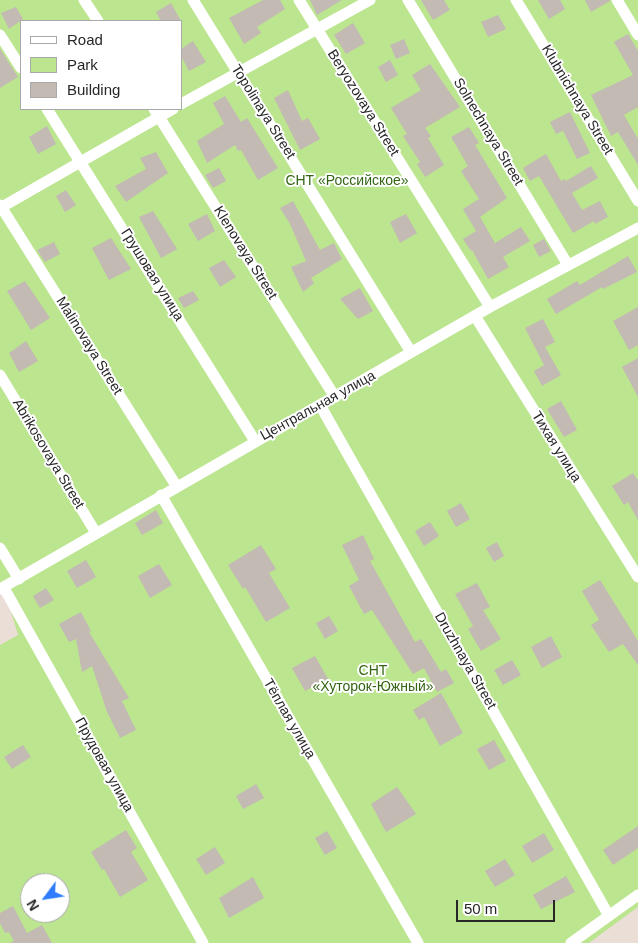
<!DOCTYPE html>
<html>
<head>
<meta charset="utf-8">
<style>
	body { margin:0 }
	#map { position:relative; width:638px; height:943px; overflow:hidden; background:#ebded7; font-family:Arial,sans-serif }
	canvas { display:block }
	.legend { position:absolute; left:20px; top:20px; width:162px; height:90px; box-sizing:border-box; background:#fff; border:1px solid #a9a9a9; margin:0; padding:6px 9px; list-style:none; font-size:15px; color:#272727 }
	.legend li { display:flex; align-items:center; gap:10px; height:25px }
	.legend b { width:25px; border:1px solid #a9a9a9 }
	.north { position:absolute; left:20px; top:873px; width:50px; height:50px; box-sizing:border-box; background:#fff; border:1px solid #a9a9a9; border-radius:50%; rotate:239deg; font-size:14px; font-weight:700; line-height:20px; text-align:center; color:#272727 }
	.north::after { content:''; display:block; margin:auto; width:18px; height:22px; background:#2f7cff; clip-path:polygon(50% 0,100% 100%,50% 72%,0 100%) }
	.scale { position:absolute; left:456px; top:900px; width:99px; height:22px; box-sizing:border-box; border:2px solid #272727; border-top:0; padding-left:6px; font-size:15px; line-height:18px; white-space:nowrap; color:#272727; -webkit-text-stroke:4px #fff; paint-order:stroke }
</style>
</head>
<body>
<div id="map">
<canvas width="638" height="943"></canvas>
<ul class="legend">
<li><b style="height:6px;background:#fff"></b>Road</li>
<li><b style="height:14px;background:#bce58f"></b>Park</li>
<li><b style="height:14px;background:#c2bab3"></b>Building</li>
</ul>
<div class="north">N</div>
<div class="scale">50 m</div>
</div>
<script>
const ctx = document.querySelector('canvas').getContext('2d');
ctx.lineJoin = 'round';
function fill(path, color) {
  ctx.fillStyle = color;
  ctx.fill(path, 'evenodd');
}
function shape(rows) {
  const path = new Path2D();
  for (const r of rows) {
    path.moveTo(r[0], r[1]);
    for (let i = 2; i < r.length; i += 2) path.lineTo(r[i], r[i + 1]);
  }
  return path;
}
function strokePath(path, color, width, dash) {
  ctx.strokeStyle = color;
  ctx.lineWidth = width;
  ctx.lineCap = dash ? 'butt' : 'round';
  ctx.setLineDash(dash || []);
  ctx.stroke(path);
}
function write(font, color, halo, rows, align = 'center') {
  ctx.font = font + ' Arial,sans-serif';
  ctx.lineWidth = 4;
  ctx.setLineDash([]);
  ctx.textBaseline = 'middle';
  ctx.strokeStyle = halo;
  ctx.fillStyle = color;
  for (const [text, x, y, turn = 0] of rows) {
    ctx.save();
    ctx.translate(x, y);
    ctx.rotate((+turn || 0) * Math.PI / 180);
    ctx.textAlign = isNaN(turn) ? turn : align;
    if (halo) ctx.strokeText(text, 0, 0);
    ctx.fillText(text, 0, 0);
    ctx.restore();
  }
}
fill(shape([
	[0,0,638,0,638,907,589,943,0,943,0,645,18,635,4,588,0,589],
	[21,21,181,21,181,109,21,109],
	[30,883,60,883,60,913,30,913]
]), '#bce58f');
fill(shape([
	[263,0,280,0,285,9,257,27,261,33,244,44,229,18],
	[310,0,342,0,317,15],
	[421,0,444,0,450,10,433,20],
	[538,0,560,0,565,9,549,19],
	[585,0,610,0,610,1,591,12],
	[171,3,181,21,161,21,156,12],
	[16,7,23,19,9,29,1,13],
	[498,15,506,29,488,37,481,22],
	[353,23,365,43,346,54,334,35],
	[628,34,638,51,638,107,624,115,638,139,638,165,618,132,611,136,591,95,633,75,614,42],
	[404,39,410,53,396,59,390,45],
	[193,41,206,62,189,71,181,56,181,49],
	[0,49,18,77,0,88],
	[390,60,398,75,386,82,378,67],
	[430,64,460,107,425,128,431,136,428,138,444,165,425,177,417,164,420,162,403,136,407,134,391,108,421,90,412,75],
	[288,90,302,121,308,118,320,139,300,150,274,98],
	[225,96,241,122,247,118,278,168,258,180,241,150,238,151,235,145,207,163,197,141,224,124,213,103],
	[570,112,590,153,577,159,563,131,556,134,550,122],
	[47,126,56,144,38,154,29,137],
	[469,127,479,143,475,145,507,198,480,217,495,243,521,227,530,241,503,257,509,267,488,279,472,250,471,251,463,239,476,231,463,209,479,199,461,171,468,166,451,137],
	[156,152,168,173,126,202,115,186,146,169,140,158],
	[546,154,561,181,564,179,566,181,591,166,598,178,572,193,582,210,600,201,608,217,595,224,594,221,573,233,539,176,530,181,523,168],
	[219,168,226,181,213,188,205,175],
	[66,190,76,205,65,212,56,196],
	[293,201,320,250,334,243,342,259,311,278,314,283,303,292,291,267,306,261,290,224,280,208],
	[153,211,177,249,161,258,139,217],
	[207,214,215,231,198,241,188,224],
	[406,214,417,233,400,243,390,222],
	[111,238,131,269,109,280,92,248],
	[544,239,551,251,539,257,533,245],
	[54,242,60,254,45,262,37,250],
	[628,256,637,272,603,289,602,287,556,314,547,299,577,281,580,285],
	[224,260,236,277,220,287,209,268],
	[25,281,50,318,31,330,7,291],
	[360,288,373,311,358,319,340,299],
	[193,291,199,300,184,308,178,298],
	[638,307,638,345,629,350,613,321],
	[543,319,555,342,545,347,561,375,542,386,534,371,544,365,525,328],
	[26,341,38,361,19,372,9,353],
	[638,358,638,397,622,367],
	[561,401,577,430,564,437,547,409],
	[633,473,638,480,638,520,628,502,624,505,612,486],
	[461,503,470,519,456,527,447,511],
	[156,510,163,523,142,535,135,523],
	[430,522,439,536,424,546,415,531],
	[363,535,374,559,370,561,415,642,421,639,441,672,446,669,454,683,437,692,424,668,413,674,372,610,364,614,349,586,359,580,342,545],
	[497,542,504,556,494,562,486,548],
	[261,545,276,569,269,573,290,608,266,622,245,587,243,589,228,565],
	[86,560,96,577,77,588,67,571],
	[159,564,172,585,150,598,138,576],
	[600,580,638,641,638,665,623,644,609,652,591,625,599,620,582,591],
	[477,583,490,607,483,610,501,639,481,651,468,629,473,626,455,594],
	[46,588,54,600,40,608,33,596],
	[81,612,91,631,89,632,129,698,122,701,136,730,120,738,107,712,92,666,82,672,76,639,69,642,59,624],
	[329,616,338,631,325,639,316,623],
	[551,636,562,657,542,668,531,647],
	[315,656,328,679,305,691,292,668],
	[512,660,521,675,503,685,494,670],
	[441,693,463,733,440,746,424,717,419,720,413,710],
	[494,740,506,761,489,770,477,749],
	[23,745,31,757,12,769,4,757],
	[256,784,264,798,243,809,236,796],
	[397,787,416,814,386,832,371,804],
	[638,826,638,848,613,865,603,850],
	[126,830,137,848,131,852,148,880,120,897,104,869,102,870,91,852],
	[327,831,337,848,325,855,315,838],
	[544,833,554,850,532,863,522,846],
	[215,847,225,863,206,875,196,859],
	[505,859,515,875,495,887,485,871],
	[566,876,575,892,541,909,533,895],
	[253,877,264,898,229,918,219,898],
	[13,906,27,933,42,925,52,943,10,943,14,941,9,932,5,933,0,923,0,913]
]), '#c2bab3');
strokePath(shape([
	[84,0,98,21],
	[193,0,411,352],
	[299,0,490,307],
	[408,0,568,265],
	[516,0,638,201],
	[617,0,638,35],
	[0,35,21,68],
	[181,104,370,0],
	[47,109,255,441],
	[154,109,335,397],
	[0,205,177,487],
	[0,208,173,109],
	[475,316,638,577],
	[0,375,96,533],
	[320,405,609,916],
	[161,495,418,943],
	[0,548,19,579],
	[4,588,203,943],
	[0,589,490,307,638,228],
	[571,943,638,895]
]), '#fff', 11);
write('14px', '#272727', '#fff', [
	["Klubnichnaya Street",577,100,59],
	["Beryozovaya Street",363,103,58],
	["Topolinaya Street",263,112,58],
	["Solnechnaya Street",488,132,59],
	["Klenovaya Street",245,253,58],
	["Грушовая улица",152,275,58],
	["Malinovaya Street",89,346,58],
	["Центральная улица",318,406,-29],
	["Тихая улица",556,447,58],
	["Abrikosovaya Street",48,454,59],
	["Druzhnaya Street",465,661,60],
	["Тёплая улица",289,719,60],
	["Прудовая улица",104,765,61]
]);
write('14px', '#346515', '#fff', [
	["СНТ «Российское»",347,181],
	["СНТ",373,671],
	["«Хуторок-Южный»",373,687]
]);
</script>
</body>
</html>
